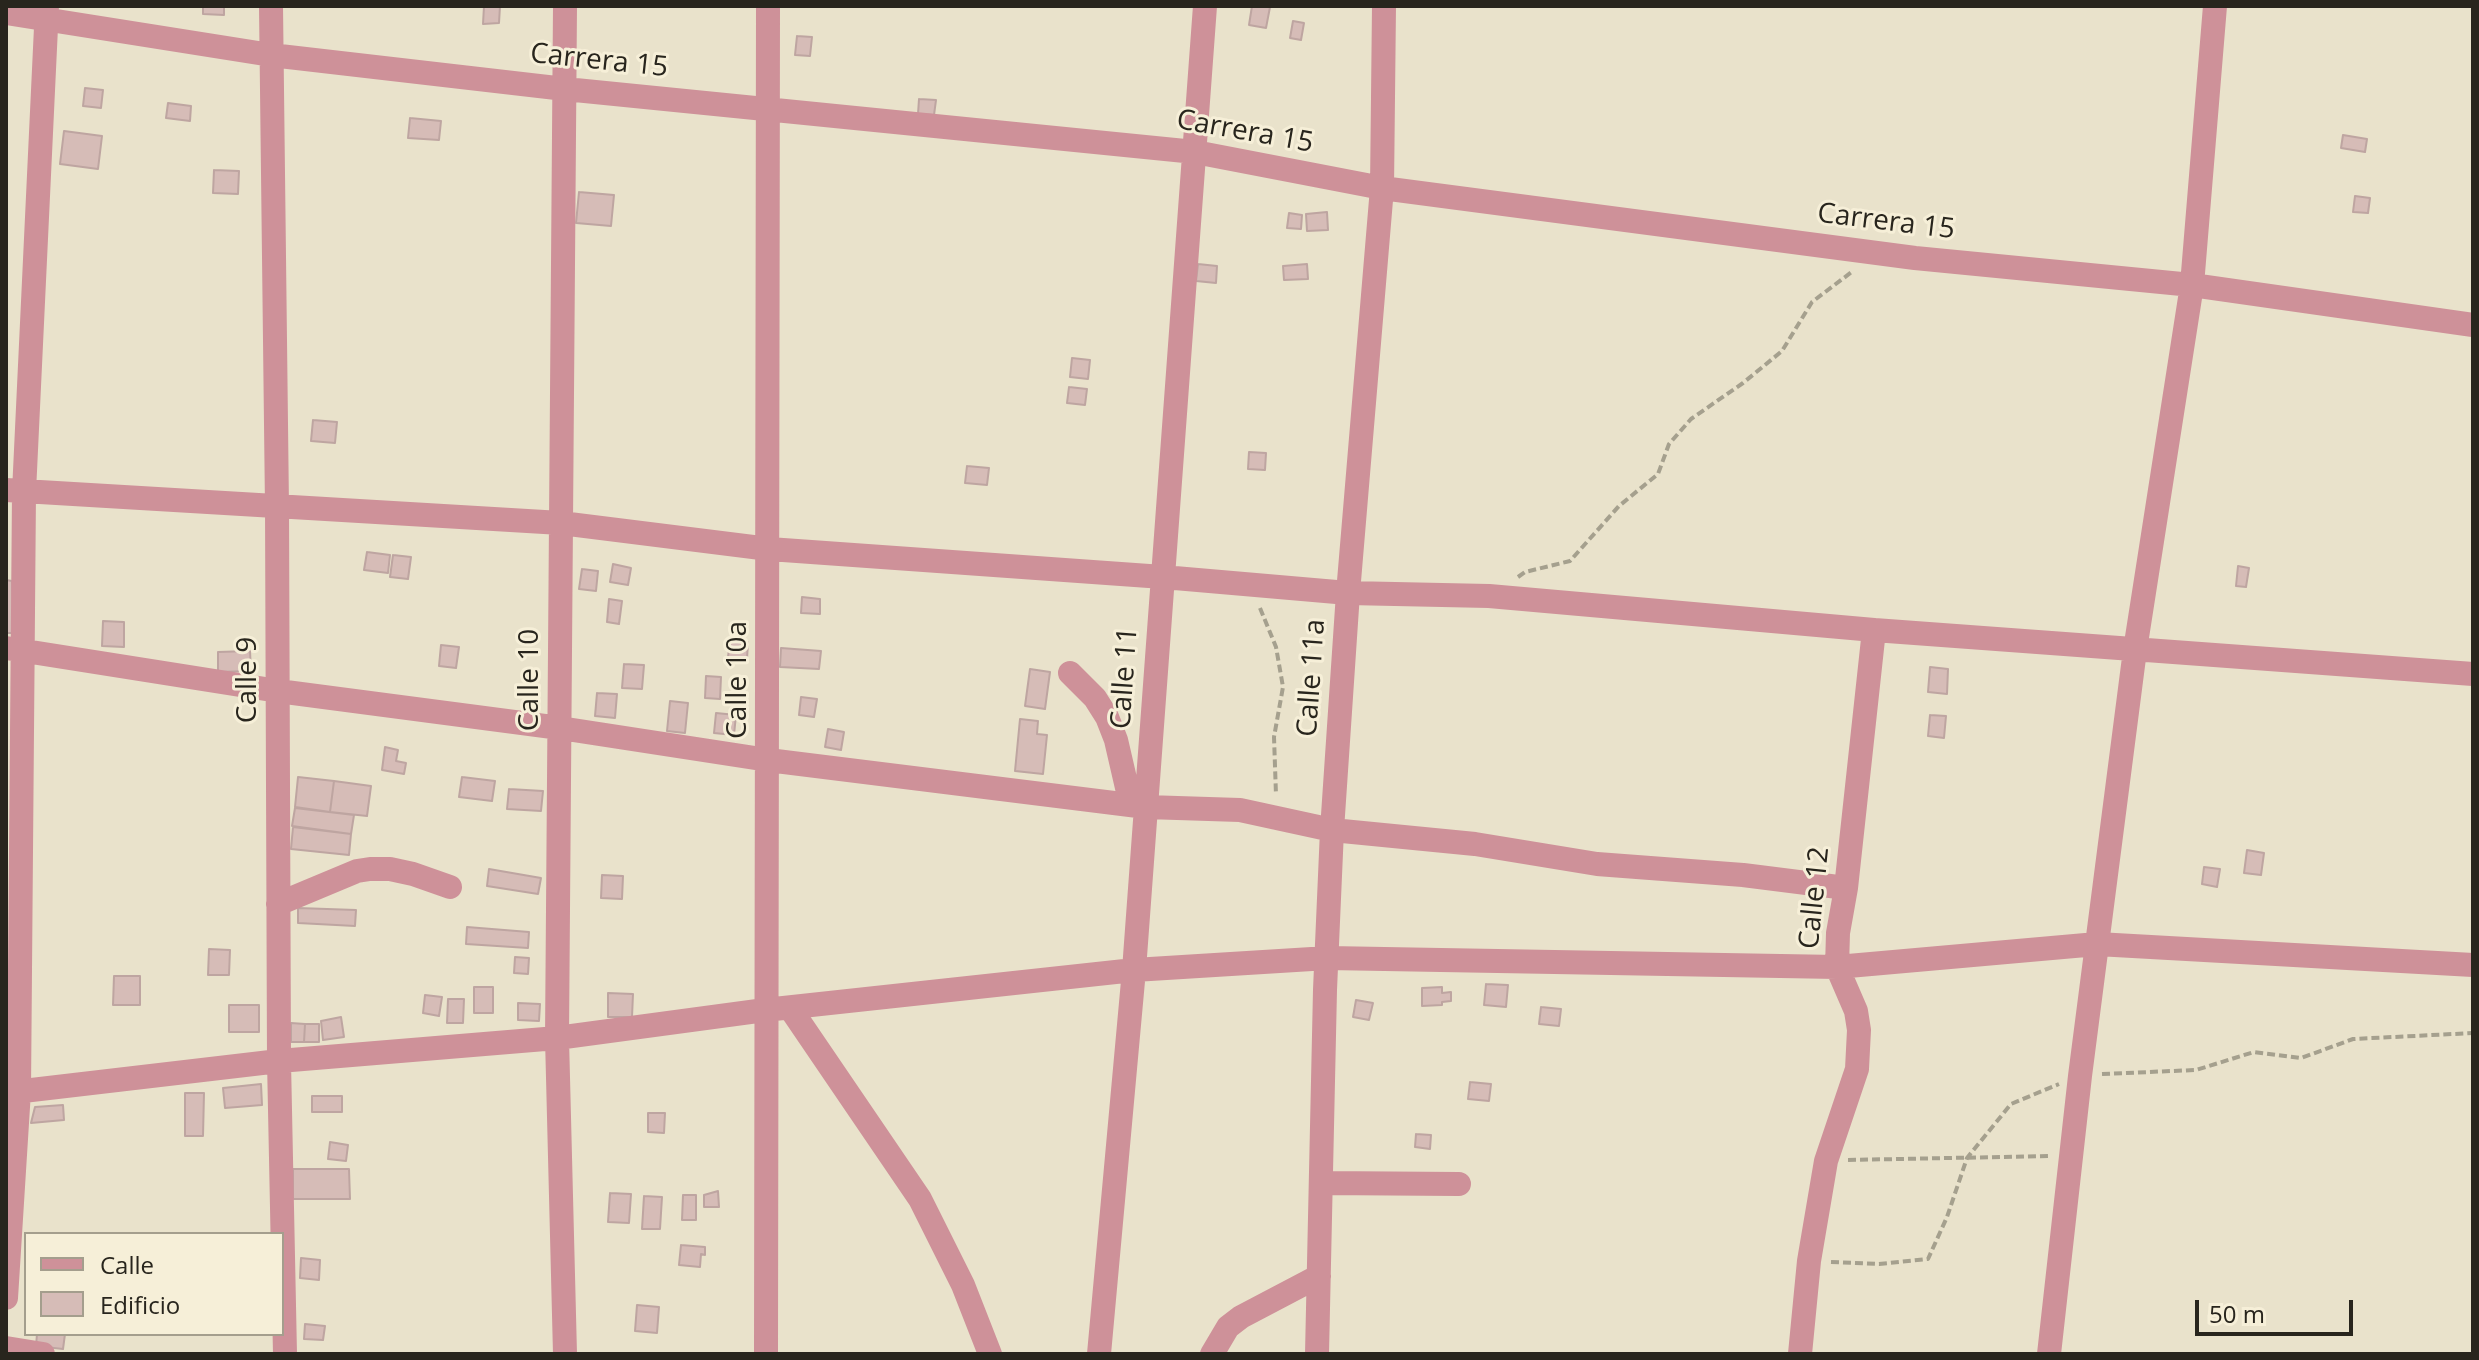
<!DOCTYPE html>
<html>
<head>
<meta charset="utf-8">
<style>
	body { margin:0 }
	#map { position:relative; width:2479px; height:1360px; overflow:hidden; background:#e9e2cb; font-family:"Open Sans",sans-serif }
	canvas { display:block }
	.frame { position:absolute; inset:0; border:8px solid #28251d; pointer-events:none }
	.legend { position:absolute; left:24px; top:1232px; width:260px; height:104px; box-sizing:border-box; background:#f6efd8; border:2px solid #a49e8d; margin:0; padding:10px 14px; list-style:none; font-size:24px; color:#28251d }
	.legend li { display:flex; align-items:center; gap:16px; height:40px }
	.legend b { width:40px; border:2px solid #a49e8d }
	.scale { position:absolute; left:2195px; top:1300px; width:158px; height:36px; box-sizing:border-box; border:4px solid #28251d; border-top:0; padding-left:10px; font-size:24px; line-height:28px; white-space:nowrap; color:#28251d; -webkit-text-stroke:6px #f6efd8; paint-order:stroke }
</style>
</head>
<body>
<div id="map">
<canvas width="2479" height="1360"></canvas>
<div class="frame"></div>
<ul class="legend">
<li><b style="height:10px;background:#ce9199"></b>Calle</li>
<li><b style="height:22px;background:#d6bcb7"></b>Edificio</li>
</ul>
<div class="scale">50 m</div>
</div>
<script>
const ctx = document.querySelector('canvas').getContext('2d');
ctx.lineJoin = 'round';
function fill(path, color) {
  ctx.fillStyle = color;
  ctx.fill(path, 'evenodd');
}
function shape(rows) {
  const path = new Path2D();
  for (const r of rows) {
    path.moveTo(r[0], r[1]);
    for (let i = 2; i < r.length; i += 2) path.lineTo(r[i], r[i + 1]);
  }
  return path;
}
function strokePath(path, color, width, dash) {
  ctx.strokeStyle = color;
  ctx.lineWidth = width;
  ctx.lineCap = dash ? 'butt' : 'round';
  ctx.setLineDash(dash || []);
  ctx.stroke(path);
}
function write(font, color, halo, rows, align = 'center') {
  ctx.font = font + ' "Open Sans",sans-serif';
  ctx.lineWidth = 6;
  ctx.setLineDash([]);
  ctx.textBaseline = 'middle';
  ctx.strokeStyle = halo;
  ctx.fillStyle = color;
  for (const [text, x, y, turn = 0] of rows) {
    ctx.save();
    ctx.translate(x, y);
    ctx.rotate((+turn || 0) * Math.PI / 180);
    ctx.textAlign = isNaN(turn) ? turn : align;
    if (halo) ctx.strokeText(text, 0, 0);
    ctx.fillText(text, 0, 0);
    ctx.restore();
  }
}
const building = shape([
	[203,6,224,6,224,15,203,14,203,6],
	[484,6,500,6,499,23,483,24,484,6],
	[1252,6,1270,7,1266,28,1249,25,1252,6],
	[1293,21,1304,23,1301,40,1290,38,1293,21],
	[797,36,812,37,810,56,795,55,797,36],
	[85,88,103,90,101,108,83,106,85,88],
	[919,99,936,100,934,115,918,114,919,99],
	[168,103,191,106,190,121,166,118,168,103],
	[410,118,441,121,439,140,408,138,410,118],
	[64,131,102,136,98,169,60,164,64,131],
	[2343,135,2367,139,2365,152,2341,148,2343,135],
	[214,170,239,171,238,194,213,193,214,170],
	[579,192,614,195,611,226,576,223,579,192],
	[2355,196,2370,198,2368,213,2353,212,2355,196],
	[1327,212,1328,230,1307,231,1306,214,1327,212],
	[1289,213,1302,215,1301,229,1287,228,1289,213],
	[1198,264,1217,266,1216,283,1196,281,1198,264],
	[1307,264,1308,279,1284,280,1283,266,1307,264],
	[1072,358,1090,360,1088,379,1070,377,1072,358],
	[1069,387,1087,389,1085,405,1067,403,1069,387],
	[313,420,337,422,335,443,311,441,313,420],
	[1249,452,1266,453,1265,470,1248,469,1249,452],
	[967,466,989,468,987,485,965,483,967,466],
	[367,552,390,555,388,573,364,570,367,552],
	[393,555,411,557,408,579,390,577,393,555],
	[613,564,631,568,628,585,610,582,613,564],
	[2238,566,2249,568,2246,587,2236,586,2238,566],
	[582,569,598,571,596,591,579,589,582,569],
	[6,580,12,581,14,633,6,633,6,580],
	[802,597,820,599,820,614,801,613,802,597],
	[609,599,622,601,619,624,607,622,609,599],
	[103,621,124,622,124,647,102,646,103,621],
	[730,640,748,642,747,659,728,657,730,640],
	[441,645,459,647,456,668,439,666,441,645],
	[781,648,821,651,819,669,780,667,781,648],
	[250,651,251,671,218,672,218,652,250,651],
	[624,664,644,665,642,689,622,688,624,664],
	[1930,667,1948,669,1947,694,1928,692,1930,667],
	[1030,669,1050,672,1045,709,1025,706,1030,669],
	[706,676,721,677,720,699,705,698,706,676],
	[597,693,617,694,615,718,595,716,597,693],
	[801,697,817,699,814,717,799,715,801,697],
	[670,701,688,703,685,733,667,731,670,701],
	[716,713,736,715,734,735,714,733,716,713],
	[1930,715,1946,716,1944,738,1928,736,1930,715],
	[1020,719,1038,721,1037,734,1047,735,1043,774,1015,771,1020,719],
	[828,729,844,732,841,750,825,747,828,729],
	[385,747,398,750,396,761,406,763,404,774,382,770,385,747],
	[298,777,334,781,330,812,295,807,298,777],
	[462,777,495,781,492,801,459,797,462,777],
	[334,781,371,786,367,816,330,812,334,781],
	[509,789,543,791,541,811,507,809,509,789],
	[295,808,354,815,351,834,292,826,295,808],
	[293,827,351,834,349,855,291,849,293,827],
	[2247,850,2264,853,2261,875,2244,873,2247,850],
	[2204,867,2220,869,2217,887,2202,884,2204,867],
	[489,869,541,878,538,894,487,886,489,869],
	[602,875,623,876,622,899,601,898,602,875],
	[298,908,356,910,355,926,298,923,298,908],
	[467,927,529,932,528,948,466,944,467,927],
	[209,949,230,950,229,975,208,975,209,949],
	[515,957,529,958,528,974,514,973,515,957],
	[114,976,140,976,140,1005,113,1005,114,976],
	[1486,984,1508,985,1506,1007,1484,1005,1486,984],
	[474,987,493,987,493,1013,474,1013,474,987],
	[1442,987,1442,993,1451,992,1451,1001,1442,1002,1442,1005,1422,1006,1422,988,1442,987],
	[608,993,633,994,632,1017,608,1017,608,993],
	[425,995,442,997,439,1016,423,1013,425,995],
	[448,999,464,999,463,1023,447,1023,448,999],
	[1356,1000,1373,1003,1369,1020,1353,1017,1356,1000],
	[518,1003,540,1004,539,1021,518,1020,518,1003],
	[229,1005,259,1005,259,1032,229,1032,229,1005],
	[1541,1007,1561,1009,1559,1026,1539,1024,1541,1007],
	[341,1017,344,1037,323,1040,321,1021,341,1017],
	[291,1023,305,1024,304,1042,291,1042,291,1023],
	[305,1024,319,1024,319,1042,304,1042,305,1024],
	[1470,1082,1491,1084,1489,1101,1468,1099,1470,1082],
	[261,1084,262,1105,225,1108,223,1088,261,1084],
	[185,1093,204,1093,203,1136,185,1136,185,1093],
	[312,1096,342,1096,342,1112,312,1112,312,1096],
	[63,1105,64,1120,31,1123,35,1107,63,1105],
	[648,1113,665,1113,664,1133,648,1132,648,1113],
	[1416,1134,1431,1135,1430,1149,1415,1147,1416,1134],
	[330,1142,348,1145,346,1161,328,1159,330,1142],
	[293,1169,349,1169,350,1199,293,1199,293,1169],
	[718,1191,719,1207,704,1207,704,1195,718,1191],
	[610,1193,631,1194,629,1223,608,1222,610,1193],
	[683,1195,696,1195,696,1220,682,1220,683,1195],
	[644,1196,662,1197,660,1229,642,1229,644,1196],
	[681,1245,705,1247,705,1255,701,1254,700,1267,679,1265,681,1245],
	[301,1258,320,1260,319,1280,300,1278,301,1258],
	[637,1305,659,1307,657,1333,635,1331,637,1305],
	[305,1324,325,1326,323,1340,304,1339,305,1324],
	[37,1334,65,1334,63,1349,36,1346,37,1334]
]);
fill(building, '#d6bcb7');
strokePath(building, '#bea5a1', 2);
strokePath(shape([
	[1518,577,1525,572,1570,561,1619,506,1658,474,1669,444,1691,419,1743,383,1782,351,1812,302,1853,271],
	[1260,608,1276,647,1283,687,1274,737,1276,795],
	[2102,1074,2196,1070,2254,1052,2301,1058,2353,1039,2473,1033],
	[1848,1160,2051,1156],
	[1831,1262,1879,1264,1928,1259,1947,1217,1967,1158,2011,1104,2059,1084]
]), '#a5a08e', 4, [8, 4]);
strokePath(shape([
	[271,6,277,507,279,1061,285,1354],
	[565,6,557,1038,565,1354],
	[6,13,271,55,565,89,1195,152,1382,188,1915,258,2192,285,2473,325],
	[6,490,561,523,769,549,1163,577,1348,593,1489,596,1874,630,2473,674],
	[6,648,278,691,560,728,768,760,1146,807,1240,810,1332,830,1475,844,1597,864,1743,875,1846,888],
	[1070,673,1095,698,1107,717,1116,740,1131,805],
	[278,904,357,871,370,869,390,869,413,874,450,887],
	[790,1008,920,1199,963,1285,990,1354],
	[6,1093,279,1061,557,1038,765,1010,1134,970,1328,958,1837,967,2097,944,2473,965],
	[1322,1183,1459,1184],
	[6,1298,19,1091,24,492,47,6],
	[6,1348,43,1354],
	[766,1354,768,6],
	[1099,1354,1134,970,1205,6],
	[1212,1354,1228,1327,1241,1317,1319,1276],
	[1317,1354,1325,990,1332,830,1348,593,1382,188,1384,6],
	[1800,1354,1809,1261,1826,1161,1857,1069,1859,1030,1856,1011,1837,967,1838,933,1846,888,1874,630],
	[2049,1354,2080,1076,2135,650,2192,285,2215,6]
]), '#ce9199', 24);
write('28px', '#28251d', '#f6efd8', [
	["Carrera 15",599,61,6],
	["Carrera 15",1245,132,10],
	["Carrera 15",1886,222,7],
	["Calle 11",1125,678,-86],
	["Calle 11a",1312,678,-86],
	["Calle 9",248,680,-90],
	["Calle 10",530,680,-90],
	["Calle 10a",738,680,-90],
	["Calle 12",1815,898,-84]
]);
</script>
</body>
</html>
